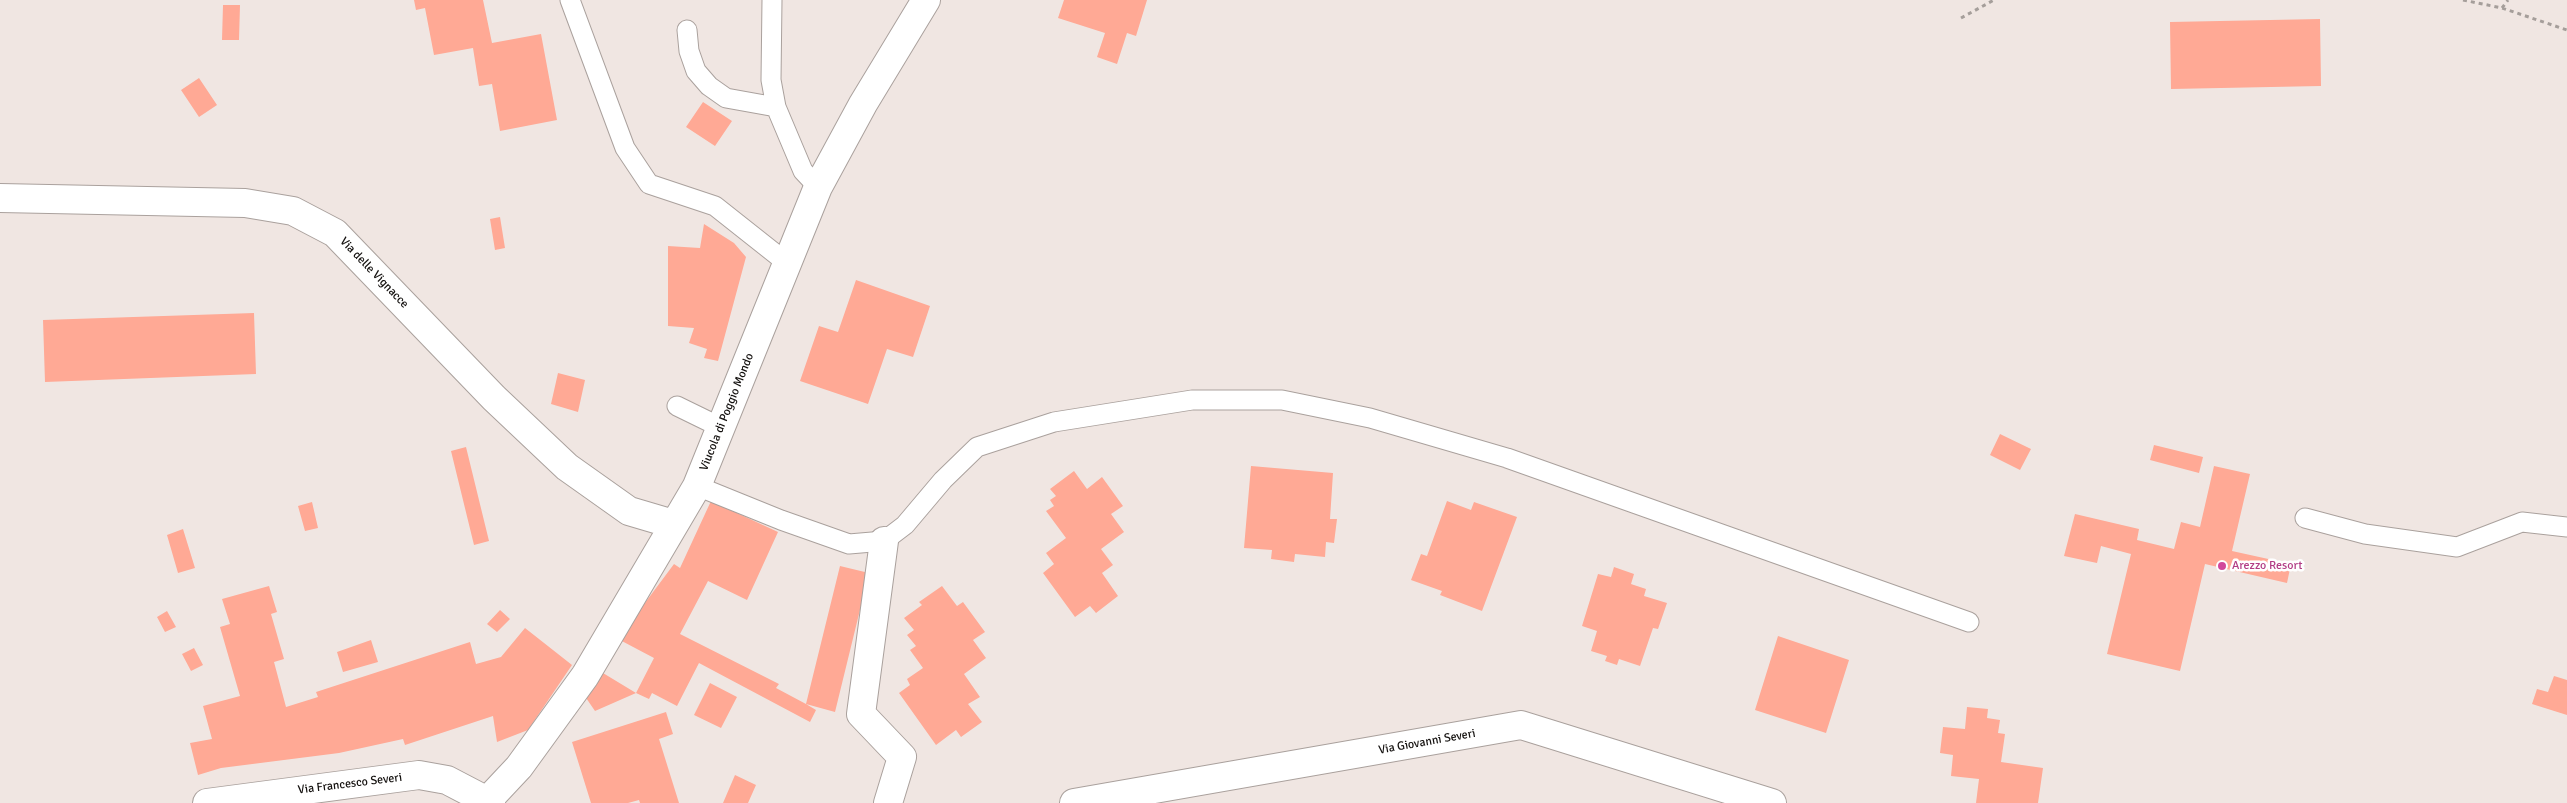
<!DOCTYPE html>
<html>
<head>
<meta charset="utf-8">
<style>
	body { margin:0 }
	canvas { display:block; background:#f0e6e2 }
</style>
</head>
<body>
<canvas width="2567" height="803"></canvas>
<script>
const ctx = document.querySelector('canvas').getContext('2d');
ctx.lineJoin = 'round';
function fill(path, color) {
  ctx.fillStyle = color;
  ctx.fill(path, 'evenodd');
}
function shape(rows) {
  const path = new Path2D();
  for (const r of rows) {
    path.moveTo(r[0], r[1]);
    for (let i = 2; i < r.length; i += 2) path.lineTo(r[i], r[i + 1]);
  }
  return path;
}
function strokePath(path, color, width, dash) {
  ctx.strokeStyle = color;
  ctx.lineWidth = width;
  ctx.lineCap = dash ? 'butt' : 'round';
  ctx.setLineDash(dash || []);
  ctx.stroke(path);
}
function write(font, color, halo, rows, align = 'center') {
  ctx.font = font + ' Signika,sans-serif';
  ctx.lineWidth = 5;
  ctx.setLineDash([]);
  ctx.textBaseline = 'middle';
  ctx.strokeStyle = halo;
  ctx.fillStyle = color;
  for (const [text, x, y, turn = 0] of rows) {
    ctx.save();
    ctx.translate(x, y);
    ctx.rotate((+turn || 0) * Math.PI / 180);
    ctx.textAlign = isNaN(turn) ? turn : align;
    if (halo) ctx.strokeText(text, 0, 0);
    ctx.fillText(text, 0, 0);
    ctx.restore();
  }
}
fill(shape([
	[414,0,483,0,492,43,541,34,557,120,500,131,492,84,479,86,473,48,434,55,425,8,416,10],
	[1064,0,1147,0,1136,36,1127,33,1117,64,1097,57,1105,33,1058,18],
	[223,5,240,5,239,40,222,40],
	[2320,19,2321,86,2171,89,2170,22],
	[199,78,217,105,199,117,181,90],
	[703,102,732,121,715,146,686,127],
	[500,217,505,248,495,250,490,219],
	[704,224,734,243,746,257,718,361,704,358,707,349,689,343,694,328,668,326,668,246,700,248],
	[856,280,930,306,913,357,887,349,868,404,800,381,819,326,838,332],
	[254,313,256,374,45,382,43,320],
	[558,373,585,380,578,412,551,404],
	[2000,434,2031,449,2020,470,1990,455],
	[2154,445,2203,457,2199,473,2150,460],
	[466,447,489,541,474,545,451,451],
	[1251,466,1333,473,1330,519,1337,519,1334,543,1326,542,1325,557,1295,554,1294,562,1271,559,1272,550,1244,548],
	[2214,466,2250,474,2232,551,2291,564,2287,583,2205,564,2180,671,2107,654,2131,554,2101,546,2097,563,2064,556,2075,514,2139,529,2137,540,2174,549,2181,522,2200,527],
	[1074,471,1087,489,1102,477,1123,506,1111,514,1124,532,1101,549,1113,565,1102,573,1118,596,1096,613,1090,606,1075,617,1043,573,1054,564,1046,553,1066,538,1046,511,1054,506,1050,500,1056,496,1050,489],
	[711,501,778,532,747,600,708,581,680,634,779,684,776,688,806,704,840,566,869,573,835,712,806,704,816,710,810,722,699,663,677,706,652,693,649,699,636,693,654,658,618,639,674,564,680,568],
	[1447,501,1471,510,1474,502,1517,517,1482,611,1440,595,1442,591,1411,580,1421,554,1427,556],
	[312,502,318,528,305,531,298,506],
	[183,529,195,568,178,573,167,535],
	[1614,567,1634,574,1631,584,1646,589,1644,596,1667,603,1658,629,1653,628,1640,666,1619,659,1617,665,1605,661,1607,656,1591,651,1597,631,1582,626,1598,574,1611,577],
	[269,586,277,612,271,614,284,659,274,662,286,707,318,697,316,692,470,642,476,664,501,657,525,628,572,665,528,730,497,742,493,716,405,745,403,739,339,753,221,768,198,775,190,743,212,739,203,706,240,696,220,627,230,624,222,599],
	[942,586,957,606,963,602,985,632,973,640,986,658,964,674,980,697,968,704,982,722,961,737,956,730,936,745,899,693,910,685,907,679,923,668,910,650,916,646,907,635,914,630,904,618,922,605,919,602],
	[500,610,510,619,497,632,487,624],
	[167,611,176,627,165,632,157,617],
	[1778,636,1849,660,1826,733,1755,710],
	[371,640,378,662,343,672,337,652],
	[194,648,203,665,191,671,182,654],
	[598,670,636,693,595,711,582,692],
	[2554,676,2567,680,2567,715,2532,704,2537,689,2548,692],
	[710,683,737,697,721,728,694,715],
	[1967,707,1988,709,1987,718,2000,720,1998,733,2005,734,2001,762,2043,768,2038,803,1976,803,1979,779,1951,776,1953,755,1940,753,1943,727,1965,729],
	[666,712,673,734,659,739,679,803,640,803,639,800,628,803,591,803,572,742],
	[735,775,756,785,748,803,723,803]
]), '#ffa995');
const lane = shape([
	[570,0,625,148,649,184,715,206,787,263],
	[772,0,771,80,776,107,803,171,818,187],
	[687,30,689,51,696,71,709,86,726,98,776,107],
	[677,406,720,427],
	[697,486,781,520,849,544,884,541,905,525,943,480,977,447,1054,422,1192,400,1282,400,1370,418,1507,458,1969,622],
	[2305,518,2365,534,2457,547,2522,522,2567,527]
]);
const street = shape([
	[0,198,245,203,293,211,335,233,494,398,567,467,629,511,673,524],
	[884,541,861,714,902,757,888,803],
	[488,800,519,767,585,676,697,486,818,187,863,104,926,0],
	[207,803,419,775,447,780,491,803],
	[1074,803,1521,725,1772,803]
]);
strokePath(lane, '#aaa19d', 21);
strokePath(street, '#aaa19d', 30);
strokePath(shape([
	[2463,0,2502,8,2567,30],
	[2502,8,2508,0],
	[1961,18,1994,0]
]), '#a59e9a', 3, [4, 4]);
strokePath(lane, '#fff', 19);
strokePath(street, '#fff', 28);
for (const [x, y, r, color] of [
	[2222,566,5,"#d1479c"]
]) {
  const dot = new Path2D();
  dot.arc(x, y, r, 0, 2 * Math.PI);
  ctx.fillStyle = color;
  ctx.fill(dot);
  strokePath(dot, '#fff', 2);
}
write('12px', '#14110f', '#fff', [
	["Via delle Vignacce",374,273,46],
	["Viucola di Poggio Mondo",727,412,-68],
	["Via Giovanni Severi",1427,742,-10],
	["Via Francesco Severi",350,784,-7]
]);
write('12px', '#b23c85', '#fff', [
	["Arezzo Resort",2232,566]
], 'left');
</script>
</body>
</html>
